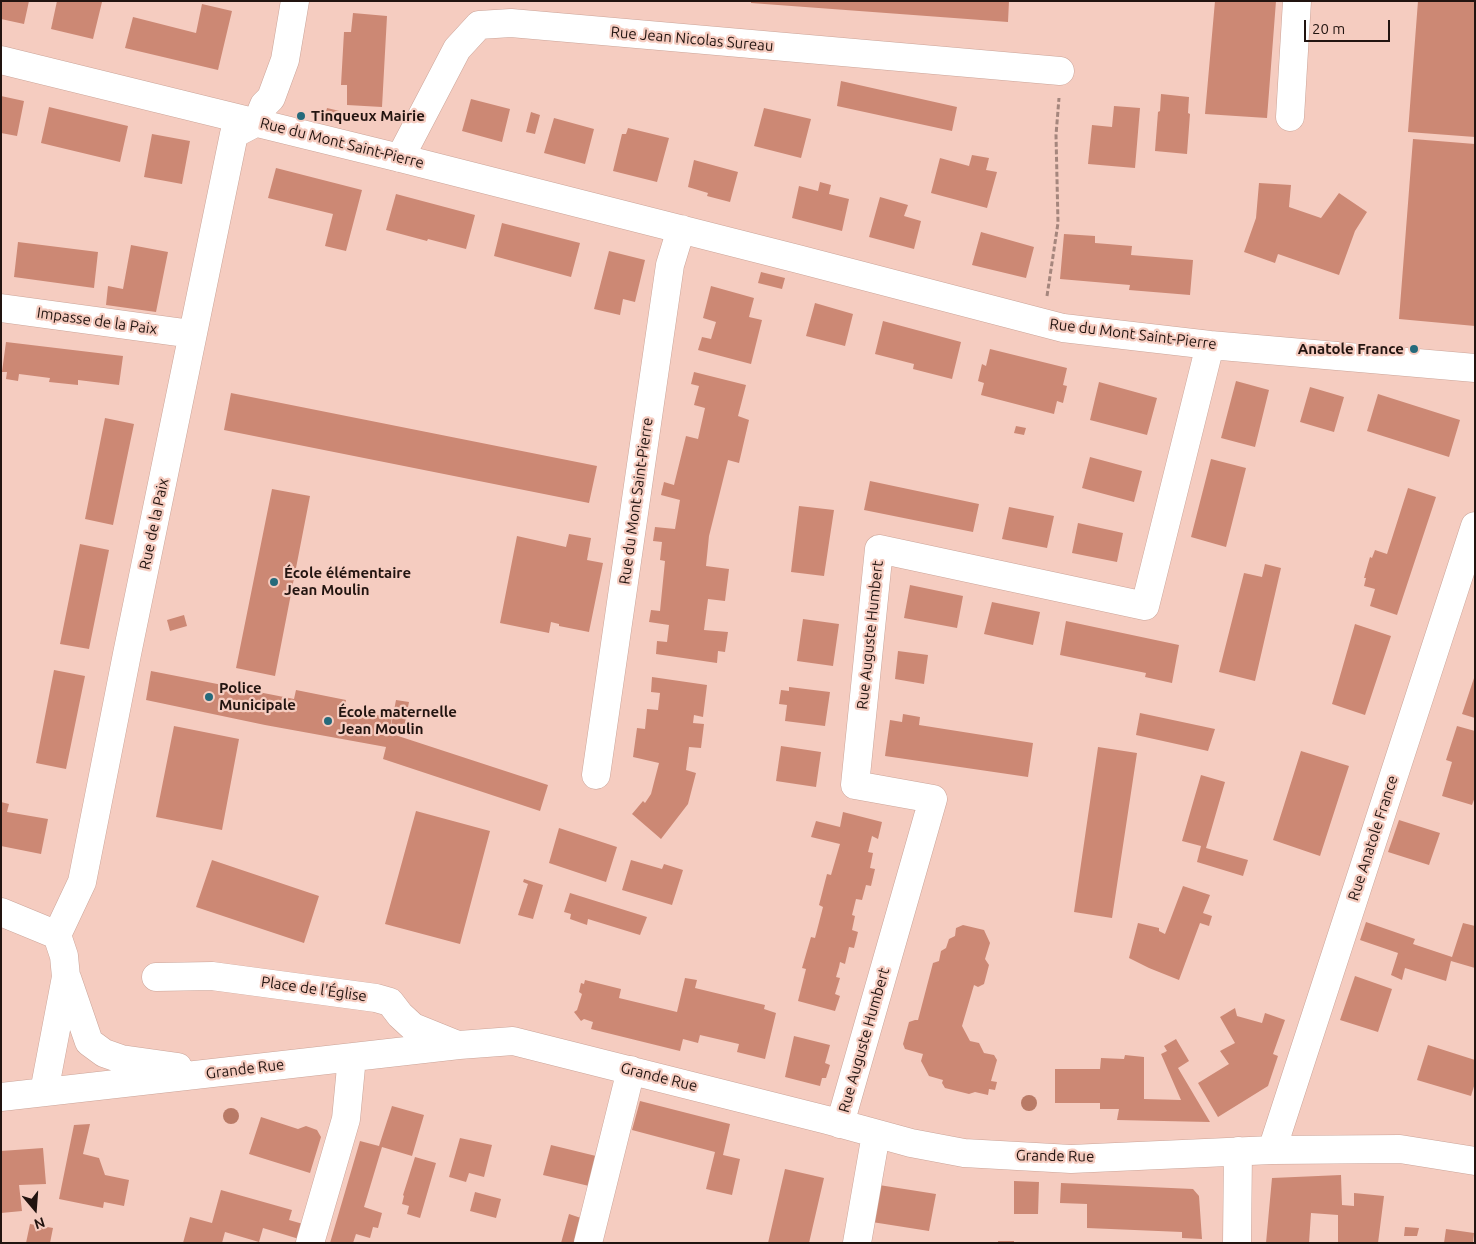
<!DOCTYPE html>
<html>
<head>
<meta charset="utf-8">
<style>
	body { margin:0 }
	#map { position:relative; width:1476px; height:1244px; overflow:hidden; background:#f5ccc0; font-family:Ubuntu,sans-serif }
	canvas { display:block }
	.frame { position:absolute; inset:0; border:2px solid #221410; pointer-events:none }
	.north { position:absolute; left:10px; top:1184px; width:50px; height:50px; -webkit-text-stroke:4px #f5ccc0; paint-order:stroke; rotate:162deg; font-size:14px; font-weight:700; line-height:20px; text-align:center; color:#221410 }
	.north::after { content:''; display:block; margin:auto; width:18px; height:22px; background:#221410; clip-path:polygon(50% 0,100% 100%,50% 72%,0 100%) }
	.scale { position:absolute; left:1304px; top:20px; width:86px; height:22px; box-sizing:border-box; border:2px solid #221410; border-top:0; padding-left:6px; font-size:15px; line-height:18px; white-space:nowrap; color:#221410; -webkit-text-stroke:4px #f5ccc0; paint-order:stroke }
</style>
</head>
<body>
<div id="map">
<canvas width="1476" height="1244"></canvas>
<div class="frame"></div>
<div class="north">N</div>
<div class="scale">20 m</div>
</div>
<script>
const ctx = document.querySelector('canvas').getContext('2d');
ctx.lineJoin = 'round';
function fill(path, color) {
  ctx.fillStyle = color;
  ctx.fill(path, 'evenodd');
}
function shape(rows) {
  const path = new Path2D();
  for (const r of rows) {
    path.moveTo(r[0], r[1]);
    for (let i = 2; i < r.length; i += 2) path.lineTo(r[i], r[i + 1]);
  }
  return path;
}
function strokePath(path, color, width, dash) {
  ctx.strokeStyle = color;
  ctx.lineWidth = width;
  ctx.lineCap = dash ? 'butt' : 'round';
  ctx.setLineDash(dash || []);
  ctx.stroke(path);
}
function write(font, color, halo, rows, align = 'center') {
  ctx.font = font + ' Ubuntu,sans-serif';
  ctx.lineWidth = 4.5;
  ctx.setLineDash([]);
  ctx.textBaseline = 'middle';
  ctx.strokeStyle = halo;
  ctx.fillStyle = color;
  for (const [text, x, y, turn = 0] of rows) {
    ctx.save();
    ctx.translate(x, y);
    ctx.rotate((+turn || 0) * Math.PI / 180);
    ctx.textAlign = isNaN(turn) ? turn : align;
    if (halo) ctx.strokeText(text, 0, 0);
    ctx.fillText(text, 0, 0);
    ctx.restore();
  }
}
fill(shape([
	[1,1,29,1,24,24,1,19],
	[57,1,102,2,93,39,51,29],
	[751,1,1009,1,1008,22,751,3],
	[1215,1,1276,1,1267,118,1205,114],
	[1418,1,1475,1,1475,137,1408,132],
	[202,4,232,11,218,70,125,48,133,17,196,33],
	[353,13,387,16,382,107,347,105,347,85,341,85,344,32,351,32],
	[841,81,957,107,952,131,837,106],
	[1161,94,1189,97,1188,113,1190,114,1187,154,1155,151,1158,112,1160,111],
	[1,96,24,101,17,136,1,133],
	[471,99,510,109,502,142,462,131],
	[1114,106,1140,108,1135,168,1088,164,1092,125,1112,127],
	[49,107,128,126,120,162,41,143],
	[327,108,352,114,350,121,325,116],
	[764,108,811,119,801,158,754,146],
	[531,112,540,115,535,134,526,132],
	[554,118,594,129,585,164,544,153],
	[628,128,669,138,657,182,613,171,622,134,626,134],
	[152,134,190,141,182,184,144,177],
	[1413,139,1475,144,1475,326,1399,319],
	[972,155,989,158,986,170,997,172,987,208,931,193,940,158,969,166],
	[694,160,738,172,730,202,707,196,708,193,688,187],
	[276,168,362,190,346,251,325,246,333,214,268,198],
	[820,182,831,185,829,194,849,199,842,231,792,218,799,186,818,191],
	[1259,183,1291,185,1289,207,1321,218,1339,193,1367,212,1355,231,1339,275,1278,254,1275,263,1244,252,1256,218],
	[396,194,475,215,466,249,428,239,427,241,386,230],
	[880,197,908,205,904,216,921,221,914,249,869,237],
	[502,223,580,243,571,277,494,256],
	[981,232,1034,247,1026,278,972,265],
	[1064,234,1095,236,1095,243,1132,246,1131,255,1193,260,1190,295,1129,290,1130,285,1060,279],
	[18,242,98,252,94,288,14,277],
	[131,245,168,252,156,312,106,305,108,286,123,289],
	[609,251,645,260,635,302,623,299,620,315,594,309],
	[761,272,785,278,782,289,758,283],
	[711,286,754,298,749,317,762,320,751,364,698,350,702,337,711,339,716,322,703,318],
	[815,303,853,314,845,346,806,336],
	[883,321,961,342,952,379,913,369,914,364,875,354],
	[6,342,123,356,119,385,78,380,78,385,49,382,50,378,19,374,18,381,6,379,7,372,2,372],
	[990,349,1067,368,1063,385,1067,386,1063,403,1057,401,1054,414,981,395,984,383,978,381,982,364,986,366],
	[694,372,746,385,738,416,749,420,739,463,728,460,709,536,706,566,729,569,725,601,708,599,704,630,728,632,725,652,718,651,717,663,656,654,657,641,667,642,669,625,649,622,651,610,660,611,665,561,660,560,662,542,653,541,655,527,675,529,680,500,661,495,664,482,674,485,686,436,698,439,705,408,694,405,699,386,691,384],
	[1236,381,1269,390,1255,447,1221,438],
	[1099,382,1157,398,1147,435,1090,420],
	[1310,387,1344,397,1334,432,1300,422],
	[231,393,597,466,589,503,224,430],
	[1378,394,1460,420,1449,457,1367,431],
	[105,418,134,424,113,525,85,519],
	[1016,426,1026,428,1024,435,1014,433],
	[1090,457,1142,471,1134,502,1082,488],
	[1211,459,1246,468,1226,547,1191,537],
	[870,481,979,504,973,532,864,510],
	[1408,488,1436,497,1397,615,1370,606,1375,589,1364,586,1366,578,1364,578,1370,557,1372,558,1375,550,1387,554],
	[272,489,310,496,275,676,236,668],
	[799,506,834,510,824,576,791,572],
	[1009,507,1054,516,1047,548,1002,539],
	[1078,523,1123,533,1117,562,1072,553],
	[569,534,591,538,587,560,603,563,589,632,559,626,559,624,551,622,549,633,500,623,517,536,566,547],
	[80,544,109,550,89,649,60,644],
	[1265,564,1281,568,1255,681,1219,672,1244,573,1262,577],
	[910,585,963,596,957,628,904,618],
	[992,602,1040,612,1033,645,984,634],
	[184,615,187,626,170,631,167,620],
	[803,619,839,624,833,666,797,661],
	[1066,621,1179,645,1172,683,1145,677,1146,673,1060,655],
	[1355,624,1391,636,1365,715,1332,704],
	[898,651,928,655,924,684,895,679],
	[54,670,85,676,66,769,36,763],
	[151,671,294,699,296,690,346,700,344,709,392,718,389,733,548,785,540,811,383,759,386,747,265,725,146,700],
	[1475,675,1475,718,1462,714],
	[652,677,707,685,703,717,694,715,693,723,704,724,701,748,689,747,686,770,696,773,688,804,661,839,632,814,643,801,645,803,651,794,659,763,633,757,637,728,645,729,647,709,658,710,660,693,651,692],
	[789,687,830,692,825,726,785,721,787,705,779,704,781,690,789,691],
	[396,700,409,702,404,728,391,726],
	[1140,713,1215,729,1208,751,1136,735],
	[903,714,920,717,919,725,1033,743,1028,777,885,756,890,720,902,722],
	[174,726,239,739,222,830,156,817],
	[1457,726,1475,731,1475,797,1472,805,1442,796,1452,762,1446,760],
	[781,746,821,752,816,787,776,781],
	[1098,747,1137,753,1112,918,1074,912],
	[1301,751,1349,766,1320,856,1273,840],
	[1201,775,1225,782,1206,848,1248,860,1243,876,1197,862,1201,846,1182,841],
	[1,802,9,804,7,812,48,819,41,854,1,846],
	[416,811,490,831,460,944,385,924],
	[843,812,882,822,878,839,872,836,868,852,873,853,870,868,875,869,871,886,866,885,862,900,856,899,852,915,855,916,852,930,858,932,854,948,849,947,845,964,840,962,839,967,836,977,840,978,835,994,840,996,835,1011,798,1001,806,969,802,968,811,937,815,938,823,907,819,905,827,874,831,875,840,844,811,837,816,821,840,827],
	[1399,820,1440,833,1429,865,1388,852],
	[559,828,617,847,606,882,549,863],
	[212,860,319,896,304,943,196,907],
	[631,860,662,869,664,864,683,870,672,905,622,890],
	[524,879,543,885,533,919,518,915,528,884,523,882],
	[1183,886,1210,895,1203,913,1212,916,1209,926,1200,923,1179,980,1149,968,1129,958,1138,923,1159,928,1159,931,1165,934],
	[570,893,647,917,640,935,588,919,587,925,570,919,571,914,564,912],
	[1366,922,1415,939,1413,944,1452,957,1463,923,1475,926,1475,968,1451,961,1446,981,1405,968,1402,980,1391,975,1398,953,1360,940],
	[963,925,984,930,990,943,985,959,989,965,984,984,978,987,974,985,962,1026,970,1041,979,1043,984,1053,994,1055,997,1060,991,1081,997,1082,995,1090,989,1089,988,1095,975,1092,969,1094,945,1088,942,1083,943,1080,929,1076,921,1061,923,1054,905,1049,903,1044,909,1022,915,1020,918,1020,933,963,939,961,941,951,946,948,949,939,955,936,956,928],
	[1355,976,1392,989,1378,1032,1340,1020],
	[685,978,697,980,695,988,765,1005,764,1009,776,1013,765,1059,737,1052,739,1044,700,1035,698,1043,683,1039,680,1051,591,1029,593,1022,584,1019,581,1021,574,1012,577,1010,582,994,579,992,581,983,584,984,585,980,621,989,619,998,677,1012],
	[1235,1008,1237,1016,1262,1023,1265,1013,1285,1020,1273,1054,1278,1056,1268,1086,1218,1117,1198,1083,1229,1064,1220,1051,1235,1043,1220,1017],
	[794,1036,830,1045,825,1063,830,1065,826,1078,822,1078,820,1086,785,1077],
	[1176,1039,1189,1061,1178,1068,1210,1122,1117,1120,1119,1109,1100,1109,1100,1103,1055,1103,1055,1069,1100,1069,1101,1058,1124,1059,1125,1055,1144,1057,1144,1099,1181,1100,1161,1054,1167,1051,1164,1046],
	[1428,1045,1475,1060,1475,1083,1471,1096,1417,1080],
	[640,1101,730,1124,723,1155,740,1159,732,1195,706,1189,715,1152,632,1130],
	[392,1106,424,1115,412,1156,382,1147,364,1207,382,1213,378,1228,373,1227,370,1238,356,1234,353,1243,330,1243,360,1141,379,1146],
	[261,1117,298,1129,306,1126,317,1130,321,1137,310,1173,249,1154],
	[90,1124,83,1154,99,1158,105,1175,129,1180,124,1206,104,1202,103,1208,59,1199,74,1125],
	[460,1138,492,1145,484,1177,469,1173,466,1182,449,1177],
	[551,1145,596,1156,589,1186,543,1175],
	[43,1148,46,1184,19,1185,22,1211,1,1213,1,1151],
	[415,1157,436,1163,420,1218,407,1214,409,1206,402,1204,404,1196,403,1195],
	[785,1169,824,1178,809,1243,768,1243],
	[1341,1175,1342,1205,1354,1206,1354,1193,1384,1196,1378,1243,1338,1243,1338,1215,1311,1213,1309,1243,1266,1243,1272,1178],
	[1014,1181,1039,1182,1038,1214,1014,1214],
	[1061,1183,1193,1189,1199,1196,1202,1239,1182,1238,1182,1232,1087,1228,1087,1204,1060,1203],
	[879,1185,936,1194,929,1231,872,1222],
	[221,1190,292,1210,289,1220,303,1224,299,1239,263,1228,259,1242,225,1232,222,1243,183,1243,190,1217,212,1223],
	[475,1192,501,1199,496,1218,470,1211],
	[569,1214,587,1220,581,1243,561,1243],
	[30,1224,53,1228,50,1243,26,1243],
	[1405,1227,1419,1228,1417,1236,1404,1236],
	[1446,1229,1474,1233,1473,1243,1444,1243],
	[998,1241,1014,1241,1014,1243,998,1243]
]), '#cc8874');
const minor = shape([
	[1,60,400,158,798,259,1063,328,1210,345,1475,368],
	[1290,117,1297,1],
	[400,158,457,49,479,25,511,23,1060,71],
	[1,308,192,334],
	[596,775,670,265,681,229],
	[1,912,57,935,64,956,66,977,44,1092],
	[57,935,82,882,127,654,234,134,257,122,264,105,271,98,285,60,295,1],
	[156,977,212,976,376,998,390,1002,400,1015,413,1027,455,1044],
	[67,978,89,1042,104,1053,121,1059,178,1067],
	[1,1097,459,1045,513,1041,827,1120,911,1143,964,1153,1071,1159,1272,1150,1400,1149,1475,1161],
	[840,1124,933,799,855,785,879,549,1145,606,1210,345],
	[1272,1150,1475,526],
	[310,1243,346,1119,352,1057],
	[588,1243,631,1070],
	[857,1243,876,1134],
	[1237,1243,1238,1151]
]);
strokePath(minor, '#cba498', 29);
strokePath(shape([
	[1047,296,1058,223,1056,135,1059,98]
]), '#a5867d', 3, [5, 2.5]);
strokePath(minor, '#fff', 28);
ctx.fillStyle = '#b97a66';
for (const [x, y] of [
	[1029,1103],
	[231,1116]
]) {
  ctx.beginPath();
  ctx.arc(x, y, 8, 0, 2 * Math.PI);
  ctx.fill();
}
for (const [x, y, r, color] of [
	[301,116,5,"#256a7b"],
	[1414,349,5,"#256a7b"],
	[274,582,5,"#256a7b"],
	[209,697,5,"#256a7b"],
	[328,721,5,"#256a7b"]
]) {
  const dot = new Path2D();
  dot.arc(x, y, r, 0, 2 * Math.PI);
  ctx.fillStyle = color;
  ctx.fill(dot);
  strokePath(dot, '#f5ccc0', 2);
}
write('15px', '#221410', '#f5ccc0', [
	["Rue Jean Nicolas Sureau",692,39,5],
	["Rue du Mont Saint-Pierre",342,143,14],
	["Impasse de la Paix",97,321,8],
	["Rue du Mont Saint-Pierre",1133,334,7],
	["Rue du Mont Saint-Pierre",636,501,-82],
	["Rue de la Paix",154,524,-78],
	["Rue Auguste Humbert",870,635,-84],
	["Rue Anatole France",1373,838,-72],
	["Place de l'Église",314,989,8],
	["Rue Auguste Humbert",864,1040,-74],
	["Grande Rue",245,1069,-7],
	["Grande Rue",659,1077,14],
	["Grande Rue",1055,1156,1]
]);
write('bold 15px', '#221410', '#f5ccc0', [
	["Tinqueux Mairie",311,116],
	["Anatole France",1404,349,"right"],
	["École élémentaire",284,573],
	["Jean Moulin",284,590],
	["Police",219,688],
	["Municipale",219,705],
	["École maternelle",338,712],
	["Jean Moulin",338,729]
], 'left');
</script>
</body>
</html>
